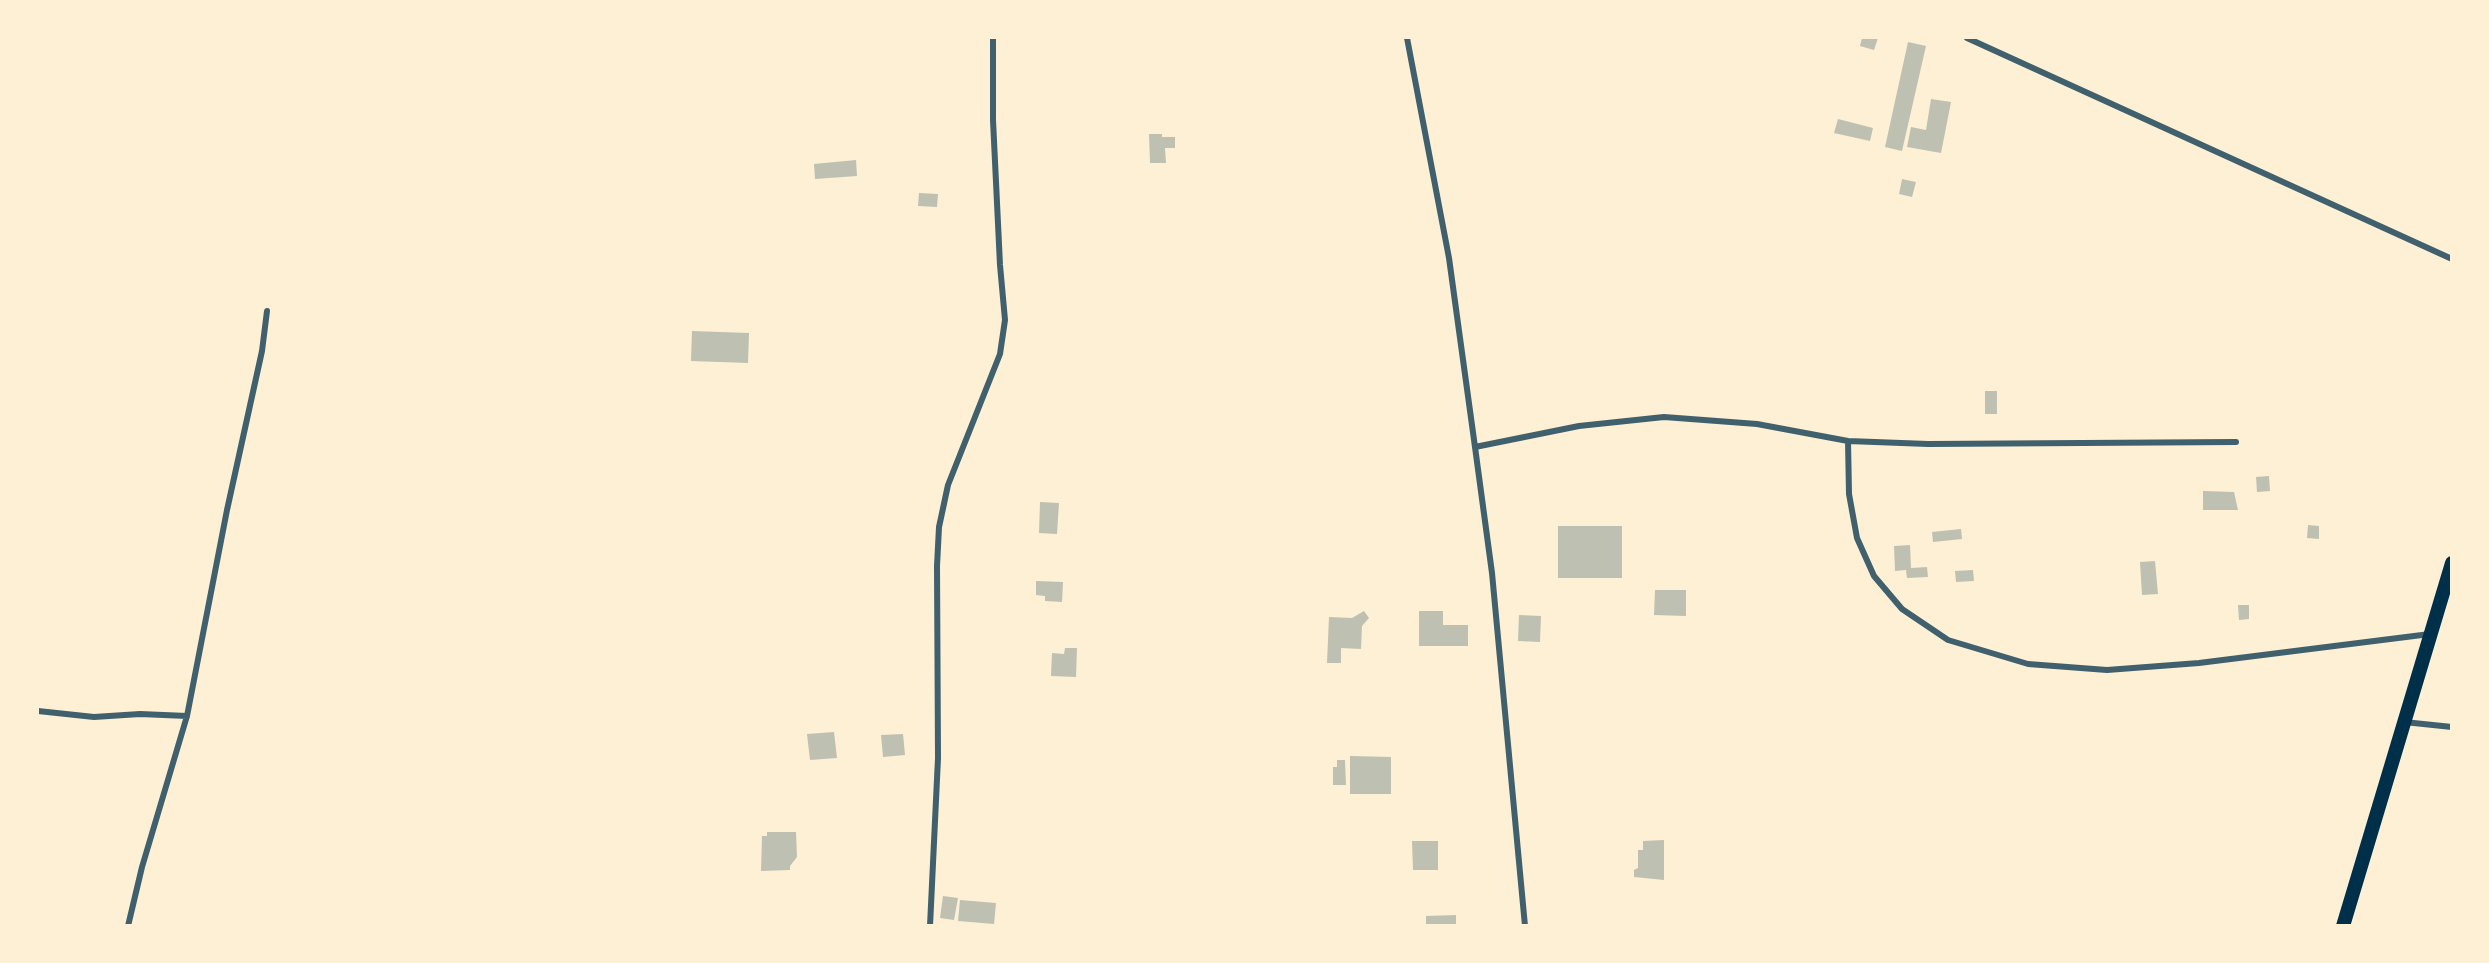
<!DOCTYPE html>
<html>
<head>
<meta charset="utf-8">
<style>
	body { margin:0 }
	#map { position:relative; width:2489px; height:963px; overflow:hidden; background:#fdf0d5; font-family:Literata,serif }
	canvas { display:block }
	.frame { position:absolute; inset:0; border:39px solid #fdf0d5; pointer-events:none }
</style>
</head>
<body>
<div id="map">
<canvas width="2489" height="963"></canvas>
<div class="frame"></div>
</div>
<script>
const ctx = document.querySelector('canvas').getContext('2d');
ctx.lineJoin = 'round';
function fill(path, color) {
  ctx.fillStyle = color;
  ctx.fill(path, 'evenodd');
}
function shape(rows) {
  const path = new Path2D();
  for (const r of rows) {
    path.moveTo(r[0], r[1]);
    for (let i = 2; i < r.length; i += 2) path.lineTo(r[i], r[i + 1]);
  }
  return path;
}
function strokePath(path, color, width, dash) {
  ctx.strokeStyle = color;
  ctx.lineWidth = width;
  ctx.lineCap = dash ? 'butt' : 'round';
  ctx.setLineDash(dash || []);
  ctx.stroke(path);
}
fill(shape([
	[1862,38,1878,38,1874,50,1860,46],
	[1908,42,1926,46,1902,151,1885,147],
	[1931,99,1951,102,1941,153,1907,147,1911,127,1926,130],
	[1838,119,1873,128,1870,141,1834,133],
	[1149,134,1162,134,1162,137,1175,137,1175,148,1165,148,1166,163,1150,163],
	[856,160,857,176,815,179,814,164],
	[1902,179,1916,182,1912,197,1899,194],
	[919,193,938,194,937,207,918,206],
	[692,331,749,333,748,363,691,361],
	[1985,391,1997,391,1997,414,1985,414],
	[2269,476,2270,491,2257,492,2256,477],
	[2203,491,2234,492,2238,510,2203,510],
	[1040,502,1059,503,1057,534,1039,533],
	[2308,525,2319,526,2319,539,2307,538],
	[1558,526,1622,526,1622,578,1558,578],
	[1961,529,1962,539,1933,542,1932,532],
	[1910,545,1911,568,1927,567,1928,577,1907,578,1906,570,1895,571,1894,546],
	[2155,561,2158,594,2142,595,2140,562],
	[1973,570,1974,581,1956,582,1955,571],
	[1036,581,1063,582,1062,602,1045,601,1045,596,1036,595],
	[1655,590,1686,590,1686,616,1654,615],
	[2238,605,2249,605,2249,619,2239,620],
	[1364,611,1369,618,1362,626,1361,649,1341,648,1341,663,1327,663,1329,617,1352,618],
	[1419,611,1443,611,1443,625,1468,625,1468,646,1419,646],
	[1519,615,1541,616,1540,642,1518,641],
	[1065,648,1077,648,1076,677,1051,676,1052,653,1064,654],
	[834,732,837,758,810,760,807,734],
	[903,734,905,755,883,757,881,735],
	[1350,756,1391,757,1391,794,1350,794],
	[1337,760,1345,760,1346,785,1333,785,1333,767,1337,767],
	[767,832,796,832,797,857,790,866,790,870,761,871,762,836,767,836],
	[1664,840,1664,880,1634,877,1634,870,1638,868,1638,850,1643,850,1643,841],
	[1412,841,1438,841,1438,870,1413,870],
	[943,896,958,898,954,920,940,918],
	[960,900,996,903,994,924,958,921],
	[1456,915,1456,926,1426,926,1426,916]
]), '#bec0b2');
strokePath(shape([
	[1407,38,1449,258,1475,447,1492,573,1525,926],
	[1967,38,2452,259],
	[1848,441,1928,444,2236,442],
	[1475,447,1579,426,1664,417,1757,424,1848,441,1849,494,1857,538,1874,576,1902,609,1948,640,2028,664,2107,670,2199,663,2430,634],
	[38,711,94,717,140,714,187,716],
	[2404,722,2452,727],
	[128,926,142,867,187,716,227,510,262,351,267,311],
	[930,926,938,758,937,566,939,527,948,485,1000,354,1005,320,1000,265,993,120,993,38]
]), '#3f606c', 6);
strokePath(shape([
	[2343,926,2452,563]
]), '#003049', 14);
</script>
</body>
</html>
